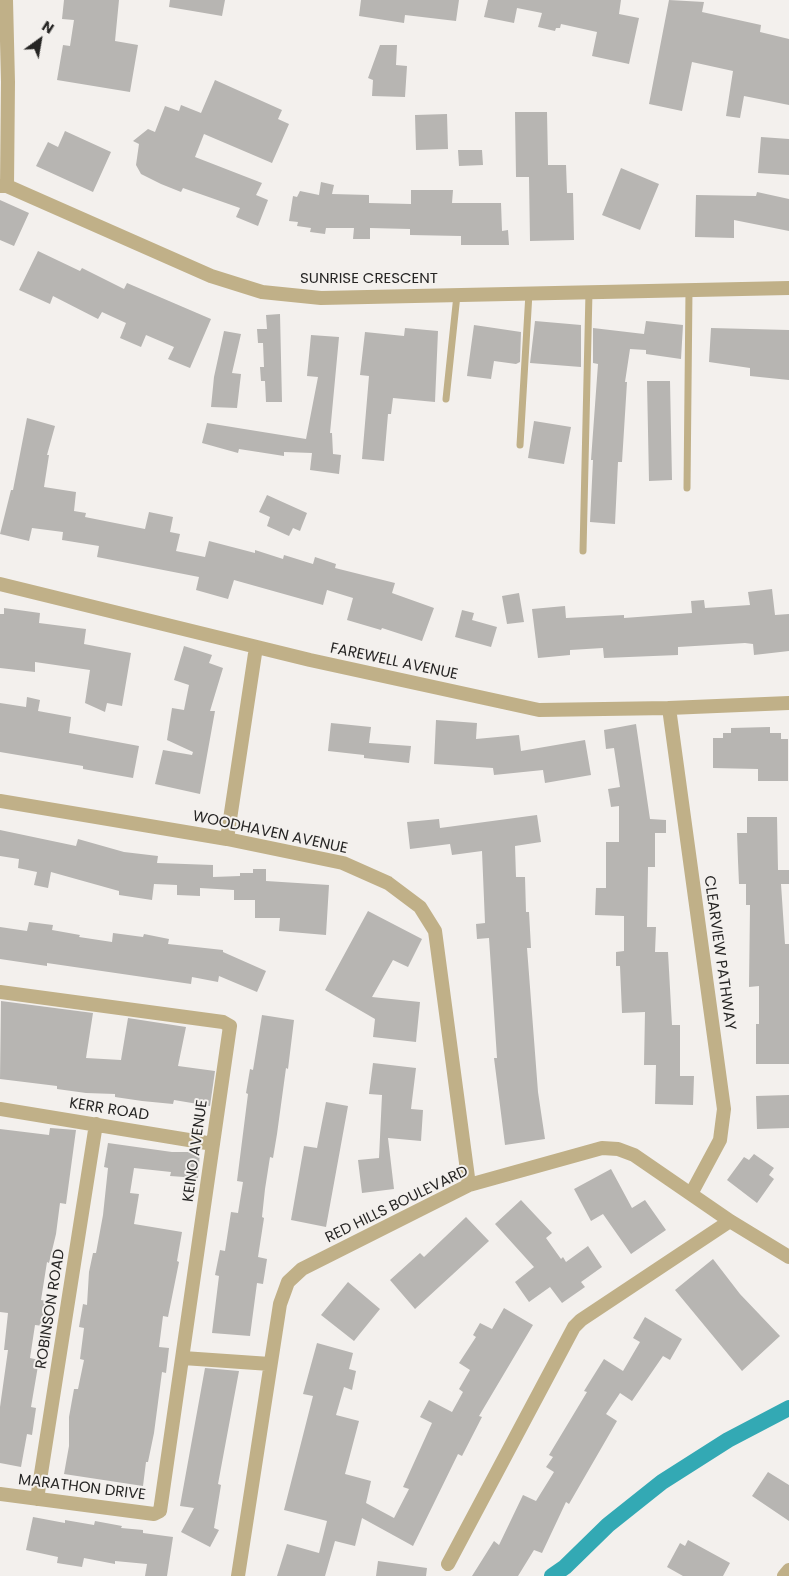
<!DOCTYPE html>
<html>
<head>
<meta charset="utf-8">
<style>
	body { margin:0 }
	#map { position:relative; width:789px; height:1576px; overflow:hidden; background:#f3f0ed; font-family:Poppins,sans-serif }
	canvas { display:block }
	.north { position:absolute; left:15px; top:15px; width:50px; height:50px; -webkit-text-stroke:4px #f3f0ed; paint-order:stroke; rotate:32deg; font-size:14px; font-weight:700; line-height:20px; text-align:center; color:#262524 }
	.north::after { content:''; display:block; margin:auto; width:18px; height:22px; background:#262524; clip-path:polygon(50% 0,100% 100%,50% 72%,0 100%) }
</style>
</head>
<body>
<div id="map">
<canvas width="789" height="1576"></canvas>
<div class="north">N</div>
</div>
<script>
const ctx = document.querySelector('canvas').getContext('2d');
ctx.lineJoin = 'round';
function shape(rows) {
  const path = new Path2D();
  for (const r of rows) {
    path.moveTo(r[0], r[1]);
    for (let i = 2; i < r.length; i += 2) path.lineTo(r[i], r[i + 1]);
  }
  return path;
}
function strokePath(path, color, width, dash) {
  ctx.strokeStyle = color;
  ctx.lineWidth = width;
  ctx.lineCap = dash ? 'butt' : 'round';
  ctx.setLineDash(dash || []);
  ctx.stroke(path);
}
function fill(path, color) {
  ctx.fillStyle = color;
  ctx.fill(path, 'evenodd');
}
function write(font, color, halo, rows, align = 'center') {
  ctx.font = font + ' Poppins,sans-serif';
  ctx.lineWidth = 4;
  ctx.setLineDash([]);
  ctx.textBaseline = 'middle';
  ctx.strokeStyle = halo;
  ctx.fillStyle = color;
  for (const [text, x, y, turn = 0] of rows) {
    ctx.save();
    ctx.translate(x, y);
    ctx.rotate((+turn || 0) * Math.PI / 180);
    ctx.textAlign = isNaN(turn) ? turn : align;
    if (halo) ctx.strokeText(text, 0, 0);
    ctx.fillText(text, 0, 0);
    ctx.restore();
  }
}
strokePath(shape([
	[552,1576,565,1567,608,1525,662,1482,728,1440,789,1408]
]), '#33a9b4', 16);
fill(shape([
	[64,0,119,0,115,41,138,45,130,92,57,80,63,45,70,46,74,20,62,19],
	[170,0,225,0,222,16,169,7],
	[361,0,459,0,456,21,405,15,404,23,359,16],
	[488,0,621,0,619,14,639,18,629,64,592,56,597,32,561,24,560,28,556,28,555,31,538,27,542,13,517,8,514,23,484,17],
	[669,0,704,2,702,12,761,25,760,32,789,39,789,105,744,96,740,118,726,116,733,71,692,62,682,111,649,104],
	[380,45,397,45,396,65,407,66,405,97,372,96,373,80,368,78],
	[215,80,282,110,278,119,289,124,272,163,204,134,195,157,262,183,256,195,268,200,258,226,236,217,240,208,183,188,181,192,161,184,141,174,136,165,139,144,133,141,148,129,155,132,165,106,179,111,181,105,201,113],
	[515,112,547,112,548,165,566,165,567,193,573,193,574,240,530,241,529,177,516,177],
	[447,114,448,149,416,150,415,115],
	[65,131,111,152,93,192,36,166,48,142,58,147],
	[761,137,789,139,789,175,758,173],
	[458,150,482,150,483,165,459,166],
	[621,168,659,184,640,230,602,215],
	[321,182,334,185,332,194,369,195,369,203,411,204,411,190,453,190,452,203,501,203,502,231,508,230,509,245,461,245,461,236,410,235,410,229,370,228,370,239,353,239,354,228,326,228,325,234,310,232,311,228,297,226,298,222,289,221,293,196,297,197,300,191,319,195],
	[757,192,789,199,789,231,734,220,734,238,695,237,696,195,756,196],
	[0,200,29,213,14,246,0,240],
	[38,251,80,271,82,268,124,289,127,283,211,319,190,368,168,359,174,347,146,335,141,347,120,338,126,323,102,312,98,319,53,296,50,304,19,290],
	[280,314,282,402,266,402,265,381,261,381,260,367,264,367,263,343,258,343,257,329,267,329,266,315],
	[535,321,581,325,581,367,530,363],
	[646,321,683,325,681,359,646,354,646,350,630,349,625,382,627,382,622,462,618,462,615,524,590,522,593,460,591,460,598,364,593,363,593,328,644,334],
	[474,325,521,332,520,362,516,364,494,361,491,379,467,376],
	[405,328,438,331,435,402,393,398,391,414,388,414,384,461,362,459,369,376,360,375,365,332,404,336],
	[711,328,789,330,789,380,750,376,750,368,709,362],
	[224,331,241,334,232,373,241,374,237,408,211,407,214,377],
	[311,335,339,337,330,433,332,433,333,454,341,455,339,474,310,470,312,453,284,452,284,456,239,449,238,453,202,443,207,423,306,439,318,377,307,376],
	[647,381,670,381,672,480,649,481],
	[27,418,55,426,47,455,49,455,44,487,76,492,74,511,86,513,85,517,145,529,149,512,173,517,170,532,180,534,176,551,205,557,209,541,255,553,255,550,283,559,284,555,313,564,315,557,336,564,335,568,395,583,392,593,434,608,422,641,382,628,381,630,347,620,353,598,327,590,323,605,234,580,228,599,196,590,199,577,97,557,99,546,62,540,63,532,32,528,29,541,0,534,11,490,13,490],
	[534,421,571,427,564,464,528,458],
	[267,495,307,513,300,531,293,528,289,536,267,526,270,517,259,512],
	[772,589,775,615,789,614,789,651,754,655,753,644,745,643,678,647,678,655,604,658,603,648,570,650,570,655,538,658,532,609,565,606,566,618,624,615,624,618,692,613,691,601,704,600,705,608,750,605,748,592],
	[519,593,524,622,507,624,502,596],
	[4,608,40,613,39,623,86,629,84,644,131,653,122,706,107,703,105,712,85,703,90,670,35,662,35,672,0,668,0,614,4,614],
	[462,610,474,613,472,620,497,627,491,647,455,637],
	[184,646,212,655,209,663,223,668,210,711,215,711,200,794,155,784,163,750,192,755,193,752,167,740,172,708,184,710,189,685,174,680],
	[27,697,40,700,38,711,71,717,69,733,139,746,133,778,83,769,83,766,0,752,0,703,26,707],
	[436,720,477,723,476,739,519,735,521,751,585,740,591,775,545,783,543,770,494,775,493,768,434,764],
	[331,723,371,727,369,743,411,746,409,763,364,758,364,755,328,751],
	[636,724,650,819,666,820,666,833,655,833,655,867,648,867,647,927,656,927,655,952,668,952,672,1025,680,1025,680,1076,694,1076,693,1105,655,1104,656,1065,644,1065,645,1012,622,1013,620,966,616,966,616,952,624,951,624,916,595,915,596,888,606,888,606,842,619,842,619,806,611,807,608,789,620,787,614,748,606,749,604,730],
	[770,727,770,733,781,733,781,739,788,739,788,781,758,781,758,769,713,768,713,738,723,738,723,733,731,733,731,728],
	[537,815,541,842,515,846,516,877,525,877,526,912,529,912,531,948,527,948,538,1092,545,1139,505,1145,494,1058,497,1058,489,938,477,939,476,924,485,923,482,851,452,855,450,844,410,849,407,822,439,819,440,828],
	[747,817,777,817,778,870,789,870,789,884,781,884,785,944,789,944,789,1064,756,1064,756,1024,759,1024,759,986,749,987,750,905,746,905,746,884,739,884,738,861,737,833,747,833],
	[0,830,76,846,78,839,124,852,158,856,157,863,213,865,213,877,240,876,240,873,253,873,253,869,266,869,266,881,329,885,326,935,279,931,280,918,255,918,255,900,234,900,234,890,200,888,200,896,177,895,177,885,154,884,152,900,119,895,119,891,51,872,48,888,34,885,37,872,18,868,19,859,0,856],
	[368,911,422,939,408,967,393,960,372,997,420,1002,416,1042,373,1037,375,1019,325,990],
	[29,922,53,925,52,930,80,935,79,937,112,942,113,933,143,937,144,934,169,939,168,944,223,950,223,952,266,971,257,992,219,976,218,982,192,977,191,984,47,963,47,966,0,959,0,927,27,931],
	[1,1001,93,1013,86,1058,121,1060,128,1018,186,1027,178,1066,215,1071,210,1106,174,1100,173,1104,142,1101,115,1097,115,1094,86,1093,57,1089,57,1086,0,1079],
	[262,1015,294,1020,288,1069,286,1068,277,1134,273,1158,270,1157,265,1189,262,1217,264,1218,258,1257,267,1259,263,1284,257,1283,250,1336,212,1333,219,1276,215,1275,220,1250,225,1251,231,1212,238,1213,243,1182,237,1181,248,1094,246,1093,250,1069,253,1070],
	[373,1063,416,1068,411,1109,423,1110,421,1141,388,1138,394,1189,362,1193,358,1160,379,1158,382,1095,369,1094],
	[789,1095,789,1128,757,1129,756,1096],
	[326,1102,348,1106,326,1227,291,1220,304,1146,317,1148],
	[50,1128,76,1130,66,1204,60,1203,56,1234,49,1263,47,1262,41,1300,47,1301,43,1326,35,1325,30,1358,39,1360,31,1407,36,1408,32,1435,27,1434,21,1467,0,1463,0,1407,8,1350,4,1350,8,1313,0,1312,0,1129,49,1135],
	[108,1143,172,1152,200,1152,198,1178,170,1176,171,1172,134,1168,130,1193,139,1194,134,1224,182,1232,177,1261,179,1262,168,1317,163,1316,159,1347,169,1348,166,1373,162,1372,154,1433,148,1462,146,1462,143,1486,64,1474,69,1446,69,1417,74,1389,78,1389,84,1360,80,1359,84,1328,79,1327,83,1304,87,1305,89,1272,93,1253,96,1253,103,1215,108,1168,104,1167],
	[754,1154,774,1168,769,1175,774,1179,757,1203,727,1180,744,1157,749,1160],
	[611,1169,632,1208,645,1200,666,1230,631,1254,603,1214,591,1221,574,1189],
	[521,1200,552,1233,546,1238,561,1259,563,1257,566,1262,588,1246,602,1267,581,1282,585,1287,562,1303,550,1287,529,1302,515,1282,534,1267,495,1224],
	[466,1217,489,1241,415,1309,390,1280,420,1253,424,1257],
	[713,1259,740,1294,780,1336,742,1371,675,1290],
	[348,1282,380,1309,354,1341,321,1315],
	[504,1308,533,1325,479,1416,482,1417,462,1456,458,1454,413,1546,362,1518,355,1546,335,1541,325,1576,277,1576,287,1544,319,1553,327,1521,284,1510,313,1396,303,1394,317,1343,353,1353,349,1369,356,1371,352,1390,344,1387,336,1415,359,1421,345,1474,371,1481,366,1503,394,1518,409,1489,403,1487,432,1423,420,1417,429,1400,452,1412,463,1392,459,1389,470,1370,459,1363,476,1337,473,1335,480,1323,492,1329],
	[645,1317,682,1339,670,1360,663,1356,632,1401,620,1393,606,1414,617,1421,569,1504,566,1502,542,1553,534,1550,518,1576,472,1576,494,1541,499,1545,523,1495,536,1501,554,1472,546,1467,553,1457,549,1455,587,1392,584,1391,604,1359,623,1371,640,1342,633,1338],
	[205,1368,239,1371,218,1484,221,1485,214,1528,219,1530,210,1547,181,1532,194,1508,180,1506],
	[768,1472,789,1485,789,1521,752,1496],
	[33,1517,65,1523,65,1520,94,1525,95,1521,122,1526,121,1528,143,1530,143,1533,173,1537,167,1576,145,1576,147,1564,115,1561,115,1564,84,1558,82,1567,57,1563,58,1557,26,1550],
	[688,1540,730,1563,723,1576,683,1576,667,1567,680,1543,685,1546],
	[378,1561,427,1568,426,1576,376,1576]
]), '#b7b5b2');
strokePath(shape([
	[446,399,457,295],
	[520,445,529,293],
	[687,488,689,290],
	[583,551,589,292]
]), '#c0b088', 7);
strokePath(shape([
	[6,0,8,82,7,186],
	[0,186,7,186,211,276,262,292,321,298,789,288],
	[0,584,310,660,539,710,669,708,789,703],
	[669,708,724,1109,720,1140,691,1194],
	[0,801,227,839,343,863,388,883,420,907,435,931,469,1185],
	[227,839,256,647],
	[0,992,223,1022,230,1026,160,1511,154,1514,0,1494],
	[0,1109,213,1144],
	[183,1358,270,1364],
	[37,1499,96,1124],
	[448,1564,574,1327,581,1320,730,1221],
	[238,1576,280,1304,288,1282,302,1269,469,1185,602,1148,618,1149,634,1155,730,1221,789,1257],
	[784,1576,789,1570]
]), '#c0b088', 14);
write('15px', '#262524', '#f3f0ed', [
	["SUNRISE CRESCENT",369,279],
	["FAREWELL AVENUE",394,662,12],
	["WOODHAVEN AVENUE",270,833,12],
	["CLEARVIEW PATHWAY",719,953,82],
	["KERR ROAD",109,1110,9],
	["KEINO AVENUE",196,1151,-82],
	["RED HILLS BOULEVARD",397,1205,-26],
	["ROBINSON ROAD",51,1309,-81],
	["MARATHON DRIVE",82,1488,7]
]);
</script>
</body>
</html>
